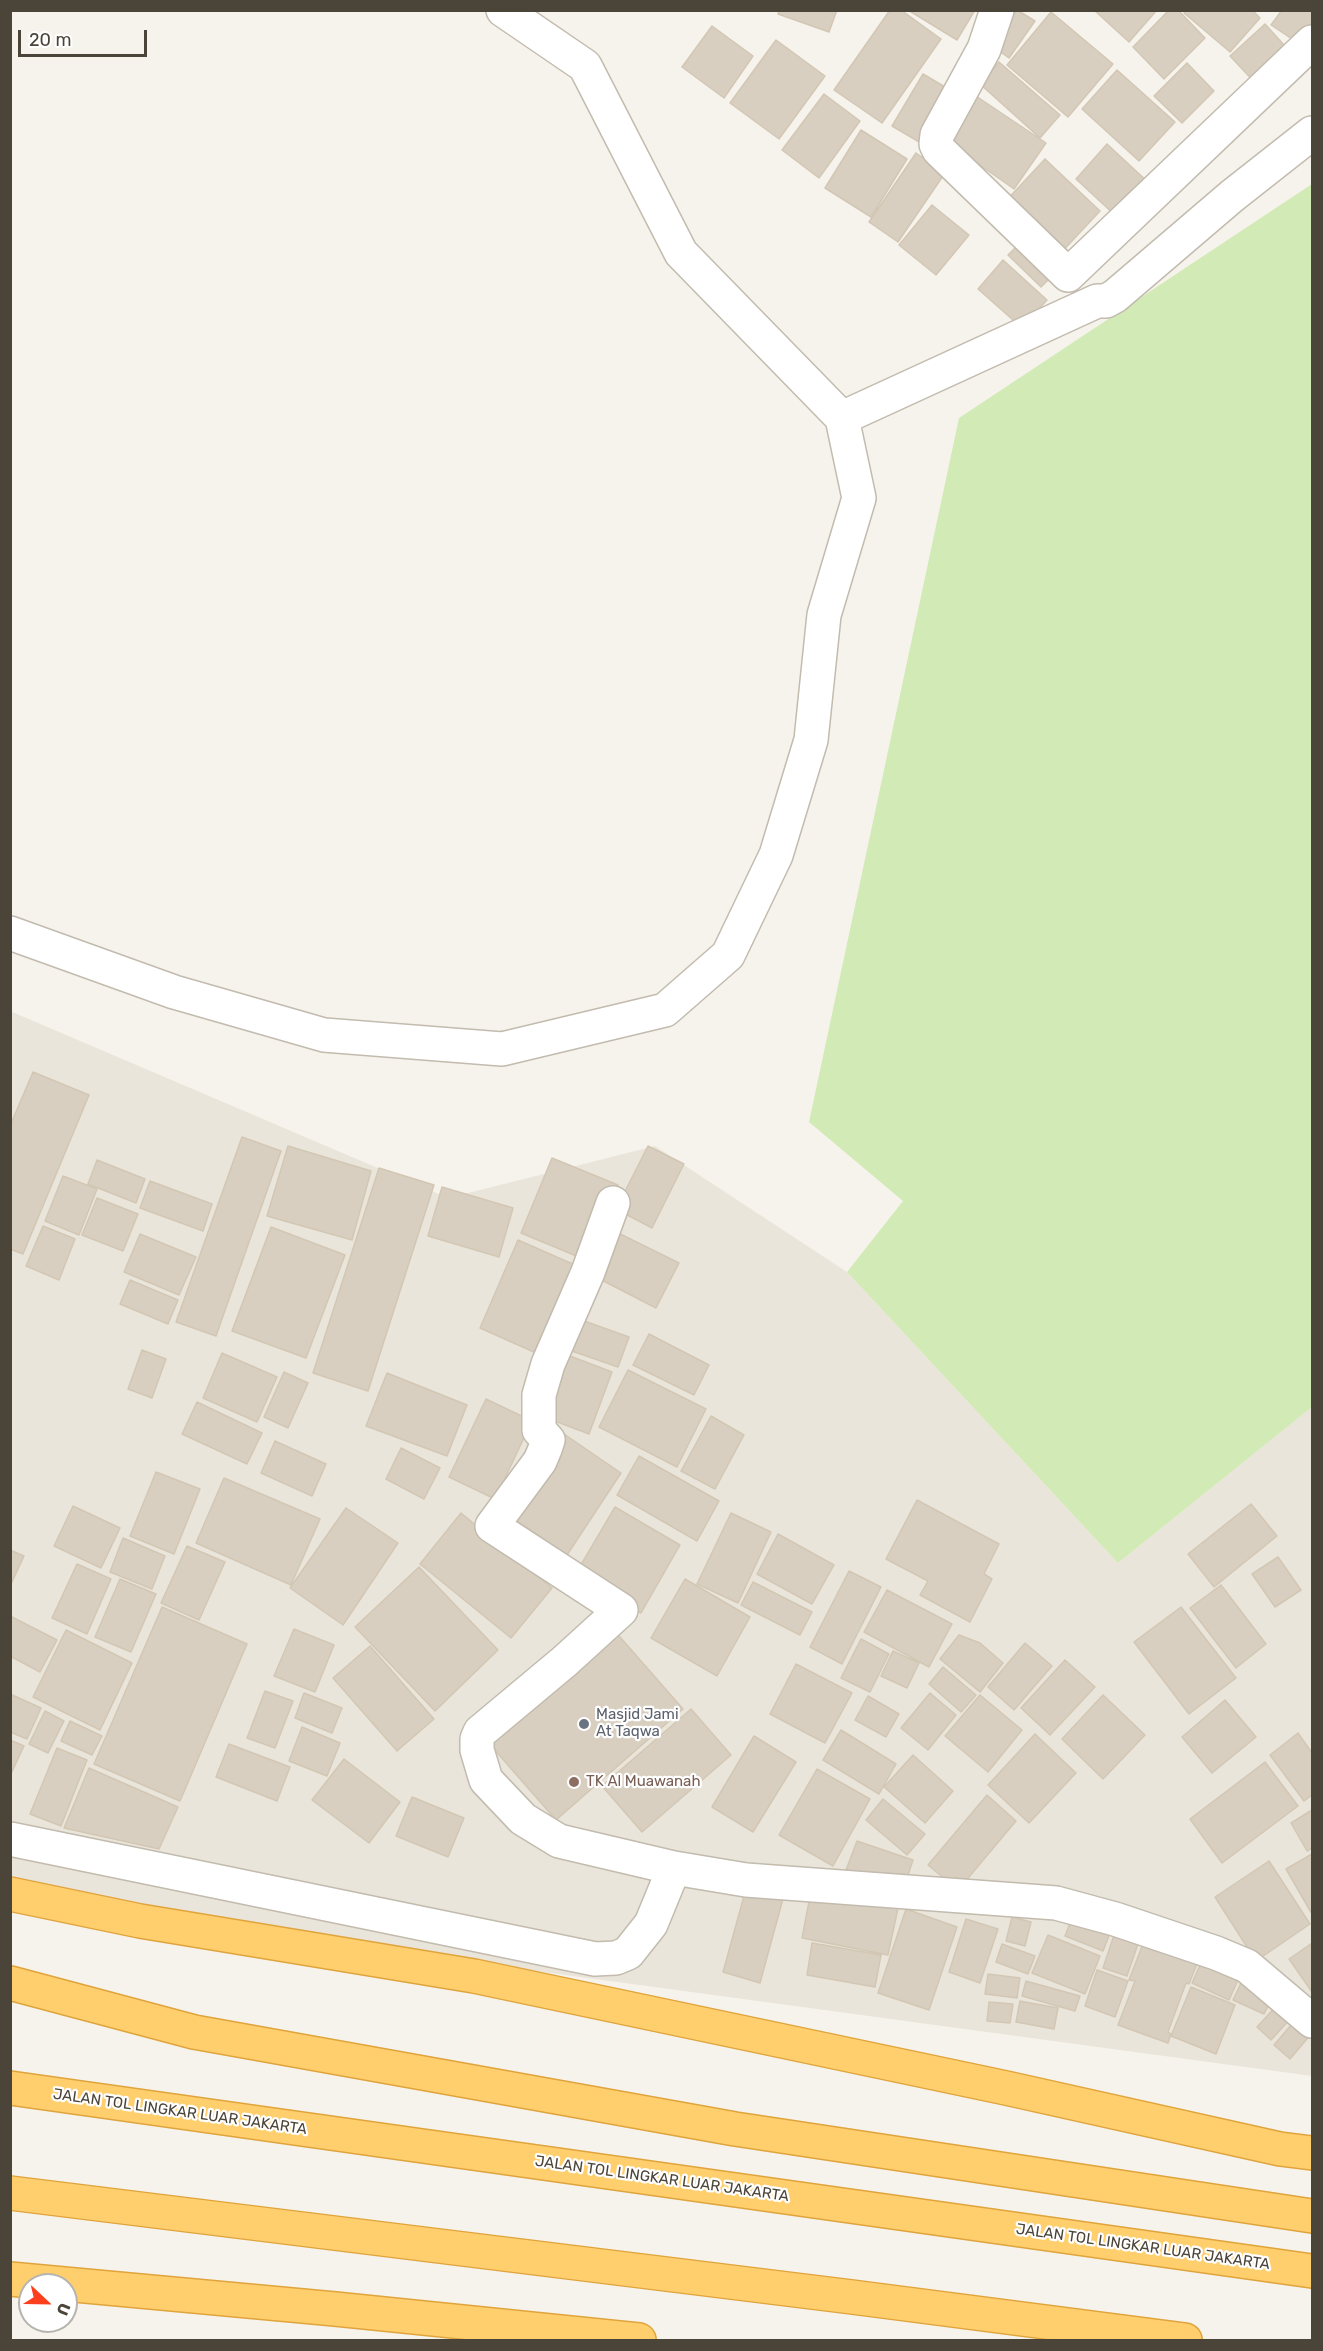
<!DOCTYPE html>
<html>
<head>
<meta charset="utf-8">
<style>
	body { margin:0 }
	#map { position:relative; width:1323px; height:2351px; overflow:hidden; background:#f6f3ec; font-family:Rubik,sans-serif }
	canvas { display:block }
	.frame { position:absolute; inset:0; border:12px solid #4b4439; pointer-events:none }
	.north { position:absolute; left:18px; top:2273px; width:60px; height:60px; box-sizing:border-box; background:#fff; border:2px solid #b7b4b0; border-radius:50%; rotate:112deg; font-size:16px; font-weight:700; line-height:24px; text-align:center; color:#4b4439 }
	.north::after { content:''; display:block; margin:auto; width:21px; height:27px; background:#fc3f1d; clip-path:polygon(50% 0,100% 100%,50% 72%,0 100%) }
	.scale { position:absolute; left:18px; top:30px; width:129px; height:27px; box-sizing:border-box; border:3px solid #4b4439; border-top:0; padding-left:8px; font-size:18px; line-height:21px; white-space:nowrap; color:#4b4439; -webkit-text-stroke:4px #fff; paint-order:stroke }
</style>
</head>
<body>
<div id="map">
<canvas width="1323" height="2351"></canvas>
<div class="frame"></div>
<div class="north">U</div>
<div class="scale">20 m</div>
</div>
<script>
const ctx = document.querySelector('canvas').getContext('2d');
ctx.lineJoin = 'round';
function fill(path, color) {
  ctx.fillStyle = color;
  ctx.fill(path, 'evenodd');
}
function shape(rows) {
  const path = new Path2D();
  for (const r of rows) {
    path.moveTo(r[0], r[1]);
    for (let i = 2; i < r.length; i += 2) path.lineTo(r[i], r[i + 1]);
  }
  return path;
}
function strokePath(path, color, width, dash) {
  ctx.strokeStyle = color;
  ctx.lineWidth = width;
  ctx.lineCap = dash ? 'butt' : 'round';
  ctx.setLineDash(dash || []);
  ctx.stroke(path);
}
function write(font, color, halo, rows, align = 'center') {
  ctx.font = font + ' Rubik,sans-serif';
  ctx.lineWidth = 4.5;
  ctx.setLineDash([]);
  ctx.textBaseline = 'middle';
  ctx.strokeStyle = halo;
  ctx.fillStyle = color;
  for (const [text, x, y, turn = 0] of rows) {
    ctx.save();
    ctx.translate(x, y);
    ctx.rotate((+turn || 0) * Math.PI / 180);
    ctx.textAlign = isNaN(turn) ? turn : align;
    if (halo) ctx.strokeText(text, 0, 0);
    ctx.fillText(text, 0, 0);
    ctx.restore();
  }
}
fill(shape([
	[10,1011,448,1198,655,1146,847,1272,1118,1563,1312,1407,1312,2076,115,1914,11,1886]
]), '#eae5da');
fill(shape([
	[1312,184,1312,1407,1118,1563,847,1272,903,1201,809,1122,959,418]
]), '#d2eab5');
const building = shape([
	[779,10,837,10,829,32,778,14,779,10],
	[890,10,901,10,941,39,882,123,834,90,890,10],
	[908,10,975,10,957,40,908,10],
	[1017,10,1035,21,1009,58,992,46,1017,10],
	[1094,10,1157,10,1129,42,1094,10],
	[1169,10,1178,10,1205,38,1164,79,1133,47,1169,10],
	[1186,10,1252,10,1260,18,1230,52,1184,13,1186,10],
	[1282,10,1312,10,1312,28,1301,45,1271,25,1282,10],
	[1051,12,1113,64,1068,117,1007,65,1051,12],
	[1265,24,1293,55,1259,87,1230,56,1265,24],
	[712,26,753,56,724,98,682,67,712,26],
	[776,40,825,76,779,139,730,103,776,40],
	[999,62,1060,115,1040,138,980,84,999,62],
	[1187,63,1214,91,1182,123,1154,96,1187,63],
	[1117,70,1175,122,1139,161,1082,109,1117,70],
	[923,74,957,94,926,146,892,126,923,74],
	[970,92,1046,143,1014,189,940,137,970,92],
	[824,94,860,121,819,178,782,150,824,94],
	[861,130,907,159,871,217,825,188,861,130],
	[1107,144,1150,184,1118,218,1076,179,1107,144],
	[916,153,945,173,898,242,869,222,916,153],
	[1045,159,1100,211,1058,256,1003,204,1045,159],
	[932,205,969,235,936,275,899,245,932,205],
	[1024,239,1057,271,1041,287,1008,255,1024,239],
	[1003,260,1047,300,1022,328,978,289,1003,260],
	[33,1072,89,1095,23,1254,10,1249,10,1126,33,1072],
	[242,1137,281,1151,216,1336,176,1322,242,1137],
	[288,1146,371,1171,352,1240,267,1216,288,1146],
	[648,1146,684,1164,652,1228,616,1209,648,1146],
	[552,1158,618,1185,586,1260,521,1233,552,1158],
	[97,1160,145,1179,136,1203,88,1184,97,1160],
	[379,1168,434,1185,368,1391,313,1373,379,1168],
	[63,1176,97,1189,79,1235,45,1221,63,1176],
	[150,1181,212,1204,203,1231,140,1208,150,1181],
	[442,1187,513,1208,499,1257,428,1236,442,1187],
	[97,1198,138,1214,123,1251,82,1235,97,1198],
	[43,1226,75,1239,59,1280,26,1266,43,1226],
	[271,1227,345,1255,306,1358,232,1331,271,1227],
	[610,1229,679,1263,656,1308,588,1273,610,1229],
	[140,1234,196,1257,179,1295,124,1272,140,1234],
	[518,1240,584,1269,545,1357,480,1328,518,1240],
	[130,1280,178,1300,168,1324,120,1304,130,1280],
	[573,1317,629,1337,618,1367,563,1348,573,1317],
	[649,1334,709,1365,694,1395,633,1365,649,1334],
	[142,1350,166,1359,152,1398,128,1389,142,1350],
	[222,1353,277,1377,257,1422,203,1398,222,1353],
	[562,1353,612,1372,589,1434,539,1415,562,1353],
	[628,1370,706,1409,677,1467,599,1427,628,1370],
	[284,1372,308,1383,288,1428,264,1417,284,1372],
	[387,1373,467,1405,447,1456,366,1426,387,1373],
	[486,1399,532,1421,495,1499,449,1477,486,1399],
	[197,1402,262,1433,247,1464,182,1434,197,1402],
	[711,1416,744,1435,715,1489,681,1471,711,1416],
	[564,1434,621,1473,567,1555,509,1515,564,1434],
	[275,1441,326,1464,312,1496,261,1473,275,1441],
	[401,1448,440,1468,424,1499,386,1479,401,1448],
	[639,1456,719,1501,697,1541,617,1495,639,1456],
	[156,1472,200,1489,174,1554,130,1536,156,1472],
	[224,1478,320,1519,291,1585,196,1543,224,1478],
	[917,1500,999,1544,984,1574,992,1579,970,1622,920,1595,928,1581,886,1559,917,1500],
	[1251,1504,1277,1536,1214,1587,1188,1554,1251,1504],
	[73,1506,120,1528,101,1568,54,1546,73,1506],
	[615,1507,680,1545,641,1613,575,1575,615,1507],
	[346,1508,398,1543,343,1625,290,1588,346,1508],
	[461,1513,552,1588,511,1638,420,1564,461,1513],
	[731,1513,771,1532,738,1603,697,1584,731,1513],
	[778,1534,834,1565,812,1604,757,1574,778,1534],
	[123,1538,165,1556,152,1589,110,1572,123,1538],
	[187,1546,225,1562,199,1620,161,1603,187,1546],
	[10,1550,24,1556,11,1584,10,1583,10,1550],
	[1278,1557,1301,1590,1275,1607,1252,1574,1278,1557],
	[77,1564,111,1579,87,1634,52,1618,77,1564],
	[419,1567,498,1650,435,1711,355,1627,419,1567],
	[849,1571,881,1587,842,1664,810,1647,849,1571],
	[120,1579,156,1594,131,1652,95,1637,120,1579],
	[685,1579,750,1617,717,1676,651,1638,685,1579],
	[753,1582,812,1612,800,1635,741,1605,753,1582],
	[1221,1585,1266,1644,1236,1668,1190,1608,1221,1585],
	[887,1590,952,1624,929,1667,864,1632,887,1590],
	[162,1607,247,1644,180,1801,94,1764,162,1607],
	[1181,1607,1236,1678,1189,1714,1134,1642,1181,1607],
	[10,1616,57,1640,40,1672,10,1656,10,1616],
	[294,1629,334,1645,315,1692,274,1676,294,1629],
	[613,1629,683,1709,556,1820,486,1740,613,1629],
	[66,1630,132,1663,100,1730,33,1697,66,1630],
	[959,1635,980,1643,1003,1663,980,1692,940,1659,959,1635],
	[861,1639,889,1654,870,1692,841,1678,861,1639],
	[1025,1643,1052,1666,1014,1710,988,1687,1025,1643],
	[370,1646,434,1719,397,1751,333,1678,370,1646],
	[893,1651,919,1663,907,1688,881,1676,893,1651],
	[1065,1660,1095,1687,1050,1735,1021,1708,1065,1660],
	[796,1664,852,1693,825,1743,770,1714,796,1664],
	[943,1667,976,1695,961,1712,929,1684,943,1667],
	[265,1691,293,1701,275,1748,247,1738,265,1691],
	[304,1693,342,1708,332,1733,295,1718,304,1693],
	[930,1693,956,1715,928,1750,901,1728,930,1693],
	[10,1694,41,1708,27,1739,10,1732,10,1694],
	[980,1695,1022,1730,988,1772,945,1736,980,1695],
	[1103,1695,1145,1735,1103,1779,1062,1739,1103,1695],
	[868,1696,899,1714,886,1737,855,1720,868,1696],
	[1225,1700,1256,1737,1212,1773,1182,1737,1225,1700],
	[691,1709,731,1755,642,1832,602,1786,691,1709],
	[45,1711,64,1721,48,1753,29,1744,45,1711],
	[70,1721,102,1736,92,1755,61,1741,70,1721],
	[302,1727,340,1743,327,1776,289,1761,302,1727],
	[841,1730,896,1764,879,1794,823,1760,841,1730],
	[1298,1733,1312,1753,1312,1795,1304,1801,1270,1755,1298,1733],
	[1035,1734,1076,1773,1029,1823,988,1785,1035,1734],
	[754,1736,796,1762,753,1832,712,1807,754,1736],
	[10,1740,24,1746,10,1776,10,1740],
	[229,1744,290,1767,277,1801,216,1777,229,1744],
	[57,1748,87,1760,61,1826,30,1814,57,1748],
	[913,1755,953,1791,925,1823,884,1787,913,1755],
	[344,1759,400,1802,369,1843,312,1800,344,1759],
	[1265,1762,1298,1806,1222,1863,1190,1819,1265,1762],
	[89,1768,178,1807,159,1849,64,1828,89,1768],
	[817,1769,870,1799,833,1866,779,1835,817,1769],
	[987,1795,1016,1821,958,1890,928,1865,987,1795],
	[412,1797,464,1818,448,1857,396,1836,412,1797],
	[883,1799,925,1834,907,1855,866,1820,883,1799],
	[1312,1810,1312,1848,1307,1851,1291,1823,1312,1810],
	[857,1841,913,1860,903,1890,846,1870,857,1841],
	[1312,1854,1312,1914,1286,1869,1312,1854],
	[1269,1861,1310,1924,1256,1961,1215,1897,1269,1861],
	[747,1885,784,1895,760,1983,723,1972,747,1885],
	[811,1891,898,1908,888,1955,802,1938,811,1891],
	[906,1909,957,1927,929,2010,878,1993,906,1909],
	[1074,1913,1112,1928,1103,1951,1065,1936,1074,1913],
	[1012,1917,1031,1922,1025,1946,1006,1941,1012,1917],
	[966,1919,998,1929,980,1983,949,1972,966,1919],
	[1116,1929,1140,1938,1127,1976,1103,1968,1116,1929],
	[1048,1935,1100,1956,1085,1994,1032,1973,1048,1935],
	[1146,1936,1200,1956,1189,1984,1186,1983,1168,2032,1171,2034,1168,2043,1118,2025,1135,1981,1129,1980,1146,1936],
	[812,1943,881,1955,875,1987,807,1975,812,1943],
	[1312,1943,1312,1992,1289,1959,1312,1943],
	[1002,1944,1035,1956,1028,1974,996,1962,1002,1944],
	[1204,1956,1241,1973,1229,2000,1192,1983,1204,1956],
	[1097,1970,1128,1981,1115,2017,1085,2006,1097,1970],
	[988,1974,1020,1978,1017,1998,985,1994,988,1974],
	[1026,1981,1080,1996,1075,2011,1022,1996,1026,1981],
	[1242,1981,1273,1996,1264,2014,1233,2000,1242,1981],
	[1191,1987,1235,2005,1216,2054,1171,2036,1191,1987],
	[1020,2001,1058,2008,1054,2029,1016,2022,1020,2001],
	[989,2002,1013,2004,1010,2023,987,2021,989,2002],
	[1280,2002,1294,2015,1271,2040,1257,2027,1280,2002],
	[1297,2018,1312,2033,1290,2059,1274,2045,1297,2018]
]);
fill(building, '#d8cfc1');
strokePath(building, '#d3c7b4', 1.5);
const minor = shape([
	[997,10,984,49,937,135,936,144,939,150,1068,275,1312,42],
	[842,418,1097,301,1106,301,1115,296,1232,196,1312,133],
	[10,933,174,992,324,1035,502,1049,665,1010,728,955,776,855,811,740,824,615,859,498,842,418,681,253,585,66,503,10],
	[613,1203,588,1272,548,1364,539,1395,539,1430,548,1440,545,1449,540,1461,492,1526,621,1610,565,1661,480,1732,477,1739,477,1750,486,1780,523,1819,559,1841,674,1868,746,1880,1056,1903,1115,1919,1216,1953,1247,1966,1312,2021],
	[10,1839,595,1959,616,1958,628,1953,651,1924,674,1868]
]);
const highway = shape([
	[10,1894,140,1921,474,1976,1006,2088,1280,2149,1312,2153],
	[10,1983,194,2032,735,2129,1312,2216],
	[10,2088,1312,2271],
	[10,2193,852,2297,1185,2340],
	[10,2279,335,2309,639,2340]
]);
strokePath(minor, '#c2bbae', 36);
strokePath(highway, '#e0a43c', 36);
strokePath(minor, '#fff', 33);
strokePath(highway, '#ffcf6e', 33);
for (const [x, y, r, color] of [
	[584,1724,6,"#6b7280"],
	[574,1782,6,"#8d6e63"]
]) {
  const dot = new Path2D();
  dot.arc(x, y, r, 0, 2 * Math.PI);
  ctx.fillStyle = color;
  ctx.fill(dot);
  strokePath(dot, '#fff', 2);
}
write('15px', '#5b616d', '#fff', [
	["Masjid Jami",596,1715],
	["At Taqwa",596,1732]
], 'left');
write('15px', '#785e54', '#fff', [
	["TK Al Muawanah",586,1782]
], 'left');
write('15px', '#4b4439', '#fff', [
	["JALAN TOL LINGKAR LUAR JAKARTA",180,2112,8],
	["JALAN TOL LINGKAR LUAR JAKARTA",662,2179,8],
	["JALAN TOL LINGKAR LUAR JAKARTA",1143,2247,8]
]);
</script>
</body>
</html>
